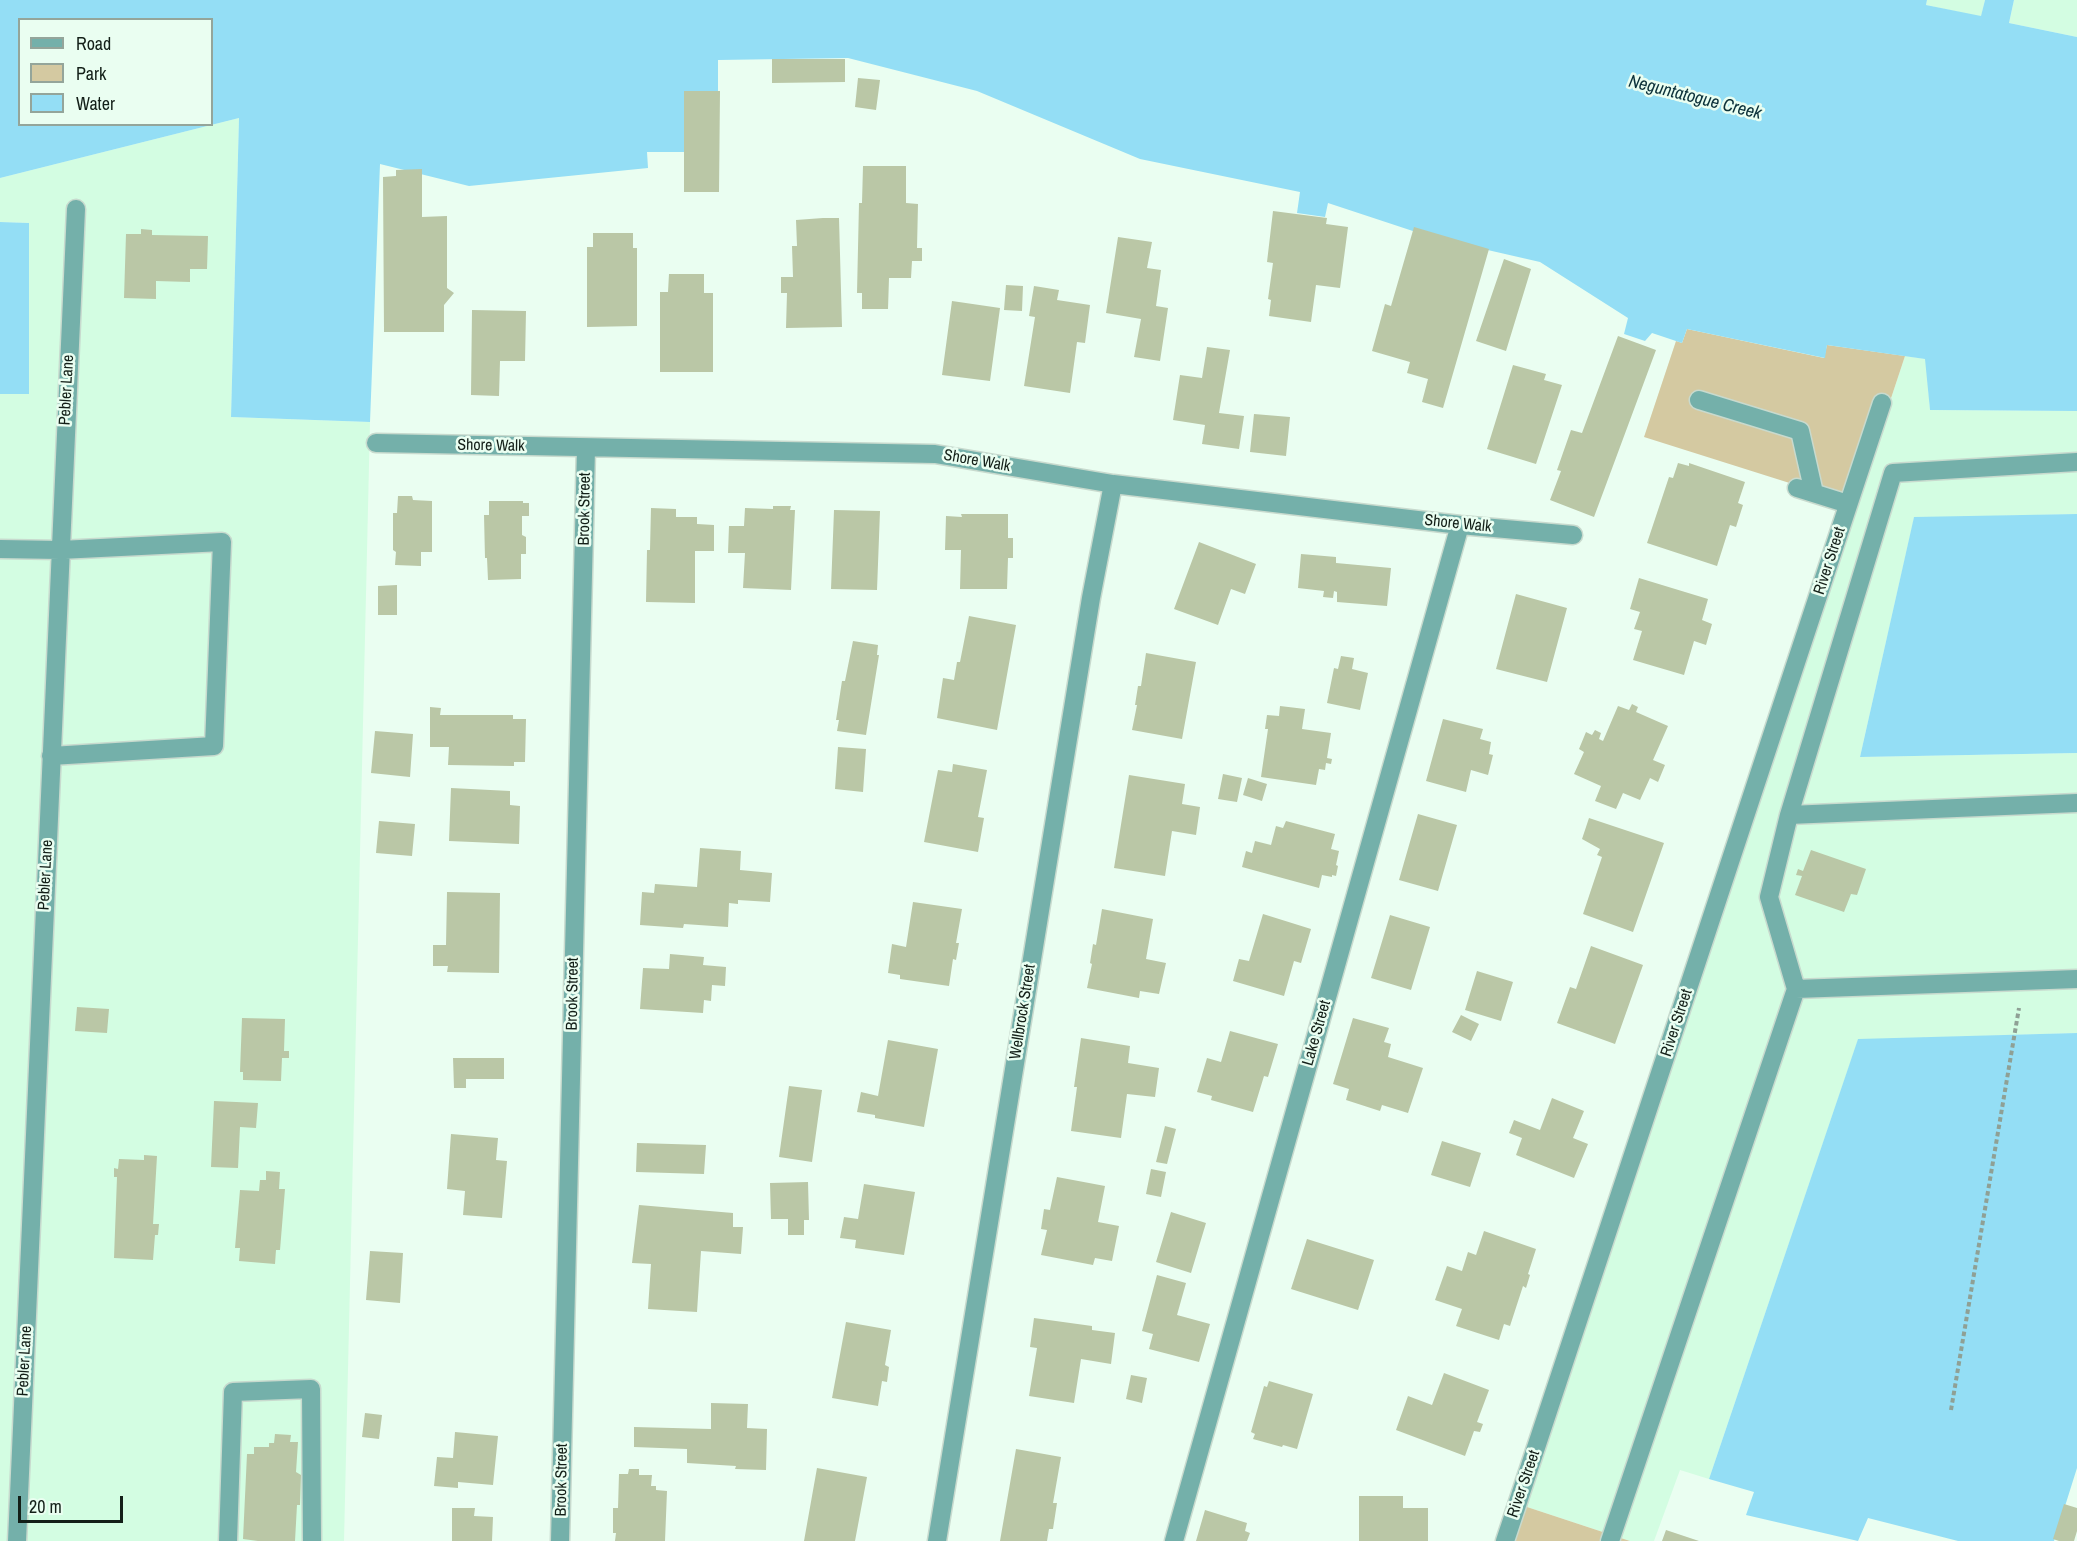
<!DOCTYPE html>
<html>
<head>
<meta charset="utf-8">
<style>
  body { margin:0 }
  #map { position:relative; width:2077px; height:1541px; overflow:hidden; background:#eafef1; font-family:"Archivo Narrow",sans-serif }
  canvas { display:block }
  .legend { position:absolute; left:18px; top:18px; width:195px; height:108px; box-sizing:border-box; background:#eafef1; border:2px solid #94a59a; margin:0; padding:8px 10px; list-style:none; font-size:18px; color:#131f18 }
  .legend li { display:flex; align-items:center; gap:12px; height:30px }
  .legend b { width:30px; border:2px solid #94a59a }
  .scale { position:absolute; left:18px; top:1496px; width:105px; height:27px; box-sizing:border-box; border:3px solid #131f18; border-top:0; padding-left:8px; font-size:18px; line-height:21px; white-space:nowrap; color:#131f18; -webkit-text-stroke:4px #eafef1; paint-order:stroke }
</style>
</head>
<body>
<div id="map">
<canvas width="2077" height="1541"></canvas>
<ul class="legend">
<li><b style="height:8px;background:#74b0aa"></b>Road</li>
<li><b style="height:16px;background:#d4c9a1"></b>Park</li>
<li><b style="height:16px;background:#94def5"></b>Water</li>
</ul>
<div class="scale">20 m</div>
</div>
<script>
const ctx = document.querySelector('canvas').getContext('2d');
ctx.lineJoin = 'round';
function paint(path, color) {
  ctx.fillStyle = color;
  ctx.fill(path, 'evenodd');
}
function shape(rows) {
  const path = new Path2D();
  for (const r of rows) {
    path.moveTo(r[0], r[1]);
    for (let i = 2; i < r.length; i += 2) path.lineTo(r[i], r[i + 1]);
  }
  return path;
}
function trace(path, color, width, dash) {
  ctx.strokeStyle = color;
  ctx.lineWidth = width;
  ctx.lineCap = dash ? 'butt' : 'round';
  ctx.setLineDash(dash || []);
  ctx.stroke(path);
}
function label(font, color, halo, rows, align = 'center') {
  ctx.font = font + ' "Archivo Narrow",sans-serif';
  ctx.lineWidth = 5;
  ctx.setLineDash([]);
  ctx.textBaseline = 'middle';
  ctx.strokeStyle = halo;
  ctx.fillStyle = color;
  for (const [text, x, y, turn = 0] of rows) {
    ctx.save();
    ctx.translate(x, y);
    ctx.rotate((+turn || 0) * Math.PI / 180);
    ctx.textAlign = isNaN(turn) ? turn : align;
    if (halo) ctx.strokeText(text, 0, 0);
    ctx.fillText(text, 0, 0);
    ctx.restore();
  }
}
paint(shape([
  [1927,0,1985,0,1981,17,1926,5],
  [2014,0,2077,0,2077,37,2009,23],
  [239,118,231,417,370,422,344,1541,0,1541,0,394,29,393,29,223,0,222,0,178],
  [1905,356,1926,359,1930,410,2077,411,2077,514,1914,518,1860,757,2077,753,2077,1033,1858,1040,1709,1479,1680,1470,1654,1541,1630,1541,1524,1506]
]), '#d3fde2');
paint(shape([
  [1687,329,1824,358,1827,345,1905,356,1856,504,1644,437,1676,341,1682,343],
  [1524,1506,1630,1541,1512,1541]
]), '#d4c9a1');
paint(shape([
  [0,0,1927,0,1926,5,1981,16,1985,0,2014,0,2009,23,2077,37,2077,411,1930,410,1925,359,1827,345,1825,358,1687,329,1682,343,1652,333,1645,341,1624,334,1628,318,1540,262,1431,237,1328,203,1325,217,1297,213,1300,192,1140,159,977,91,848,58,718,60,718,94,684,152,647,152,648,168,469,186,380,164,370,422,231,417,239,118,0,178],
  [20,20,212,20,212,124,20,124],
  [0,222,29,223,29,394,0,394],
  [2077,514,2077,753,1860,757,1914,517],
  [2077,1033,2077,1468,2054,1541,1958,1541,1868,1518,1858,1541,1746,1515,1754,1492,1709,1479,1858,1039]
]), '#94def5');
paint(shape([
  [772,59,845,59,845,82,772,83],
  [858,78,880,80,876,110,855,107],
  [684,91,720,91,719,192,684,192],
  [863,166,906,166,906,203,918,204,917,248,922,248,922,261,912,261,911,278,889,278,888,309,862,309,862,293,857,293,859,203,862,203],
  [422,169,422,217,447,216,447,288,454,293,444,305,444,332,384,332,383,177,396,176,396,170],
  [1273,211,1327,218,1326,224,1348,227,1340,288,1316,285,1311,322,1269,316,1271,300,1268,299,1273,263,1267,262],
  [823,218,839,218,842,327,786,328,787,293,781,293,781,277,793,277,792,246,797,246,796,220],
  [1414,227,1489,249,1443,408,1422,402,1428,379,1407,373,1410,362,1372,351,1385,304,1391,306],
  [141,229,152,230,152,235,208,236,207,269,190,269,190,282,156,281,156,299,124,298,126,234,141,234],
  [593,233,633,233,633,248,637,248,637,326,587,327,587,247,593,247],
  [1118,237,1152,242,1147,268,1161,270,1156,306,1168,308,1160,361,1134,357,1141,319,1106,313],
  [1504,259,1531,269,1506,351,1476,341],
  [669,274,704,274,704,293,713,293,713,372,660,372,660,292,668,292],
  [1006,285,1023,286,1022,311,1004,310],
  [1034,286,1059,290,1057,300,1090,305,1085,343,1077,342,1070,393,1024,386,1035,317,1029,316],
  [952,301,1000,308,990,381,942,375],
  [472,310,526,311,525,361,500,361,499,396,471,395],
  [1618,336,1656,350,1594,517,1550,500,1561,471,1557,470,1571,430,1582,433],
  [1207,347,1230,350,1219,413,1244,416,1239,449,1202,444,1205,425,1173,420,1180,375,1202,378],
  [1513,365,1546,374,1544,380,1562,385,1536,464,1487,449],
  [1254,414,1290,417,1286,456,1250,452],
  [1678,463,1689,466,1689,463,1745,482,1738,503,1743,505,1736,527,1730,525,1717,566,1647,543,1669,477,1673,478],
  [398,496,412,496,413,500,432,501,432,552,421,552,421,566,395,565,396,552,393,550,393,513,397,513],
  [489,501,523,501,523,503,529,503,529,516,522,516,522,535,526,537,526,554,521,554,521,579,488,580,487,558,485,558,484,515,489,515],
  [773,506,791,506,790,510,795,510,791,590,743,588,745,553,728,553,729,526,744,526,745,508,773,509],
  [651,508,676,509,676,517,697,517,697,524,714,525,714,551,695,551,695,603,646,602,647,550,650,550],
  [834,510,880,511,877,590,831,589],
  [961,514,1008,514,1008,538,1013,538,1013,558,1008,558,1007,589,960,589,961,550,945,550,946,516,962,517],
  [1199,542,1256,564,1245,594,1231,589,1218,625,1174,609],
  [1301,554,1336,557,1336,563,1391,568,1387,606,1337,602,1337,592,1334,591,1333,598,1323,597,1324,591,1298,588],
  [1639,578,1708,599,1702,620,1712,624,1706,645,1694,641,1684,675,1633,660,1642,631,1634,629,1640,612,1630,609],
  [397,585,397,615,378,615,378,586],
  [1516,594,1567,608,1547,682,1496,669],
  [969,616,1016,625,997,730,937,718,943,678,954,680,957,662,960,662],
  [853,641,878,645,877,655,879,655,866,735,837,731,839,720,836,720,842,681,845,681],
  [1146,653,1196,662,1182,739,1132,730,1137,705,1135,705,1138,686,1141,686],
  [1341,656,1354,658,1352,669,1368,673,1360,710,1327,703,1334,668,1338,669],
  [1632,704,1638,707,1636,712,1668,726,1653,760,1665,765,1658,782,1650,778,1640,800,1623,793,1616,809,1595,801,1601,786,1574,774,1584,752,1579,749,1586,732,1592,735,1595,730,1601,733,1599,739,1603,741,1618,706,1629,710],
  [1280,706,1305,709,1302,729,1331,733,1327,758,1332,759,1331,764,1326,763,1325,770,1319,769,1316,785,1261,777,1268,729,1265,729,1267,715,1279,716],
  [430,707,441,708,440,715,513,715,513,719,526,719,525,762,514,762,514,766,448,765,449,747,430,747],
  [1443,719,1483,729,1480,739,1491,742,1489,754,1493,755,1488,775,1471,770,1466,792,1426,781],
  [375,731,413,734,410,777,371,773],
  [838,747,866,749,863,792,835,789],
  [953,764,987,770,978,817,984,818,978,852,924,842,938,770,952,772],
  [1223,774,1242,778,1237,802,1218,799],
  [1129,775,1185,784,1182,804,1200,807,1196,835,1172,831,1165,876,1114,868],
  [1248,778,1267,784,1262,801,1243,795],
  [451,788,510,791,510,805,520,806,519,844,449,841],
  [1418,814,1457,825,1438,891,1399,880],
  [1589,818,1664,843,1633,932,1583,914,1602,857,1597,855,1600,849,1582,839],
  [379,821,415,824,412,856,376,853],
  [1286,821,1335,834,1331,849,1339,851,1336,865,1338,866,1336,876,1332,875,1332,877,1322,875,1319,888,1242,867,1246,851,1252,853,1255,841,1271,845,1276,826,1283,828],
  [700,848,741,851,740,870,772,873,770,902,738,900,738,904,729,903,728,927,684,924,683,928,640,925,642,892,654,893,655,884,697,887],
  [1811,850,1866,869,1857,895,1851,894,1844,912,1795,895,1802,876,1796,875,1798,869,1803,871],
  [447,892,500,893,499,973,447,972,448,966,433,966,433,945,446,945],
  [913,902,962,909,956,943,959,943,956,960,953,959,949,986,900,979,900,975,888,973,892,944,906,947],
  [1102,909,1153,919,1146,959,1166,963,1159,994,1140,991,1139,998,1087,988,1092,964,1090,963,1093,944,1096,945],
  [1263,914,1311,929,1301,963,1294,961,1284,996,1233,981,1239,959,1249,961],
  [1390,915,1430,927,1411,990,1371,978],
  [1591,946,1643,965,1615,1044,1557,1023,1570,987,1576,989],
  [670,954,704,957,703,965,726,967,725,986,712,985,711,1001,704,1000,703,1013,640,1009,643,968,669,969],
  [1477,971,1513,982,1501,1021,1465,1010],
  [77,1007,109,1009,107,1033,75,1031],
  [1461,1015,1479,1024,1471,1041,1452,1032],
  [242,1018,285,1019,284,1051,289,1051,289,1058,282,1058,281,1081,243,1080,243,1072,240,1072],
  [1353,1018,1389,1028,1384,1042,1391,1044,1388,1057,1423,1068,1408,1113,1382,1105,1380,1111,1346,1100,1349,1089,1333,1084],
  [1230,1031,1278,1044,1268,1077,1264,1076,1253,1112,1211,1100,1212,1096,1197,1092,1207,1058,1221,1062],
  [1081,1038,1130,1046,1128,1063,1159,1068,1155,1097,1127,1094,1121,1138,1071,1131,1077,1087,1074,1087],
  [888,1040,938,1049,924,1127,875,1118,875,1115,857,1112,861,1092,878,1096],
  [453,1058,504,1058,504,1079,466,1079,466,1088,454,1088],
  [789,1086,822,1090,812,1162,779,1157],
  [1552,1098,1584,1111,1573,1138,1588,1144,1574,1178,1516,1155,1522,1138,1509,1133,1514,1120,1540,1130],
  [214,1101,258,1103,256,1128,240,1127,238,1168,211,1167],
  [1165,1126,1176,1129,1167,1164,1156,1162],
  [451,1134,498,1138,496,1160,507,1161,502,1218,463,1215,465,1191,447,1189],
  [1442,1141,1481,1153,1470,1187,1431,1175],
  [637,1143,706,1145,704,1174,636,1172],
  [144,1155,157,1156,153,1224,159,1224,158,1235,155,1235,153,1260,114,1258,117,1177,114,1177,114,1168,118,1169,119,1159,144,1160],
  [1151,1169,1166,1172,1161,1197,1146,1194],
  [266,1171,280,1172,279,1189,285,1189,280,1250,276,1250,275,1264,239,1261,240,1248,235,1248,240,1190,259,1191,260,1180,266,1180],
  [1057,1177,1105,1186,1098,1222,1119,1226,1112,1261,1095,1258,1093,1265,1041,1255,1047,1230,1041,1229,1044,1209,1050,1210],
  [808,1182,809,1220,804,1220,804,1235,788,1235,788,1219,771,1219,770,1183],
  [864,1184,915,1192,904,1255,855,1248,856,1240,840,1238,844,1217,858,1219],
  [639,1205,733,1213,733,1227,743,1227,741,1254,701,1251,697,1312,648,1309,651,1264,632,1263],
  [1171,1212,1206,1223,1191,1273,1156,1262],
  [1484,1231,1536,1249,1528,1274,1530,1275,1526,1288,1523,1286,1510,1326,1504,1324,1499,1340,1456,1326,1462,1309,1435,1300,1447,1266,1462,1271,1468,1252,1476,1255],
  [1307,1239,1374,1260,1358,1310,1291,1289],
  [370,1251,403,1253,400,1303,366,1300],
  [1157,1275,1186,1283,1177,1315,1210,1324,1199,1362,1149,1349,1153,1334,1142,1331],
  [1034,1318,1092,1326,1092,1330,1115,1333,1111,1364,1081,1359,1074,1403,1029,1396,1037,1348,1030,1347],
  [846,1322,891,1330,885,1365,889,1367,887,1382,882,1381,878,1406,832,1398],
  [1444,1373,1489,1390,1477,1422,1483,1424,1480,1432,1474,1431,1465,1456,1396,1430,1408,1396,1432,1405],
  [1131,1375,1147,1378,1142,1403,1126,1399],
  [1269,1381,1313,1394,1297,1449,1283,1445,1282,1447,1253,1439,1255,1434,1251,1432,1264,1386,1267,1387],
  [711,1403,748,1404,747,1428,767,1429,766,1470,735,1469,736,1466,687,1463,687,1449,634,1447,634,1427,711,1429],
  [365,1413,382,1415,379,1439,362,1437],
  [455,1432,498,1436,493,1485,458,1482,458,1488,434,1486,437,1457,453,1458],
  [275,1434,291,1435,290,1442,298,1442,296,1472,301,1475,300,1505,297,1505,295,1541,258,1541,243,1539,247,1454,254,1454,254,1447,269,1447,269,1443,274,1443],
  [1016,1449,1061,1457,1053,1503,1057,1503,1053,1529,1049,1529,1047,1541,1000,1541],
  [817,1468,867,1477,855,1541,804,1541],
  [629,1469,639,1469,639,1475,652,1475,651,1486,656,1486,656,1490,667,1491,665,1541,615,1541,616,1533,613,1533,613,1508,618,1508,619,1474,628,1474],
  [1359,1496,1403,1496,1403,1508,1428,1508,1428,1541,1359,1541],
  [2064,1504,2077,1508,2077,1531,2074,1541,2059,1541,2053,1539],
  [452,1508,475,1508,474,1516,493,1517,492,1541,452,1541],
  [1205,1510,1247,1523,1245,1531,1250,1533,1247,1541,1196,1541],
  [1666,1530,1699,1541,1662,1541]
]), '#bac7a6');
const minor = shape([
  [1699,400,1800,431,1814,493],
  [376,443,935,454,1113,484,1460,525,1573,535],
  [1797,488,1848,504],
  [0,549,60,550,222,542,214,746,51,756],
  [1789,815,1893,473,2077,462],
  [1796,989,2077,979],
  [17,1541,76,209],
  [228,1541,233,1392,311,1389,312,1541],
  [560,1541,586,448],
  [937,1541,1091,598,1113,484],
  [1174,1541,1460,525],
  [1505,1541,1882,403],
  [1610,1541,1796,989,1769,897,1789,815,2077,803]
]);
trace(minor, '#c8dace', 21);
trace(shape([
  [1951,1410,2019,1008]
]), '#8fa095', 4, [4.5, 3]);
trace(minor, '#74b0aa', 18);
label('16px', '#131f18', '#eafef1', [
  ["Pebler Lane",67,390,-87],
  ["Shore Walk",491,446,1],
  ["Shore Walk",977,461,10],
  ["Brook Street",585,509,-89],
  ["Shore Walk",1458,524,6],
  ["River Street",1830,561,-72],
  ["Pebler Lane",46,875,-87],
  ["Brook Street",573,994,-89],
  ["Wellbrock Street",1023,1012,-81],
  ["River Street",1677,1023,-72],
  ["Lake Street",1317,1033,-74],
  ["Pebler Lane",25,1361,-87],
  ["Brook Street",562,1480,-89],
  ["River Street",1524,1484,-71]
]);
label('italic 18px', '#0b3039', '#eafef1', [
  ["Neguntatogue Creek",1695,98,14]
]);
</script>
</body>
</html>
